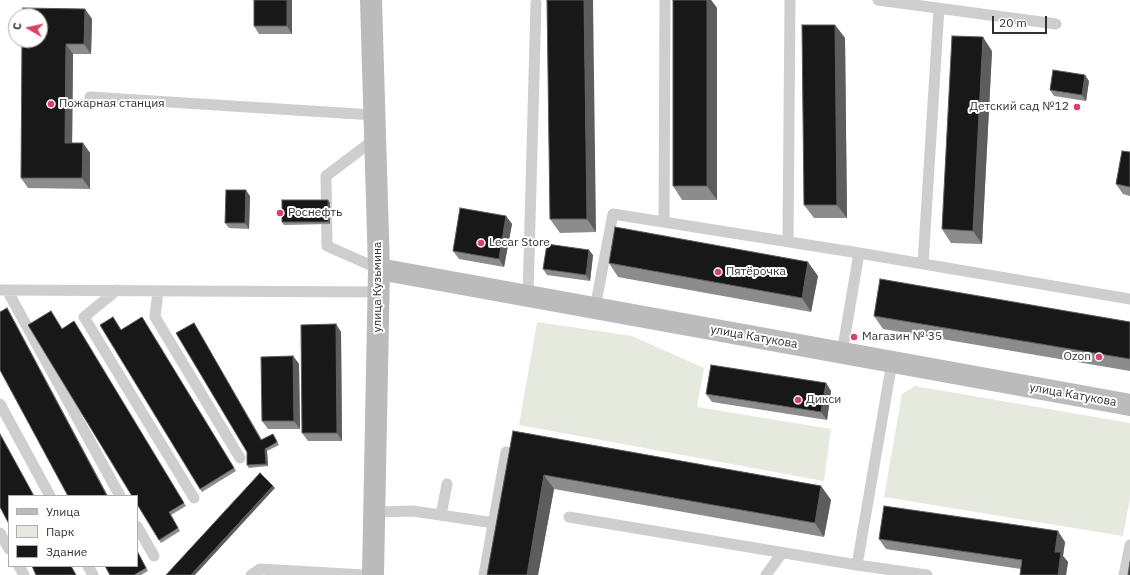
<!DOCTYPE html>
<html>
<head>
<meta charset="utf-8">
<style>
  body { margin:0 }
  #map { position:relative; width:1130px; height:575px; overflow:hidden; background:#fff; font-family:"IBM Plex Sans",sans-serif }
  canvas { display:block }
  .legend { position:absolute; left:8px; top:495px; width:130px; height:72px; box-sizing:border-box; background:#fff; border:1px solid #adadad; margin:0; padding:5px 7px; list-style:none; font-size:12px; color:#313131 }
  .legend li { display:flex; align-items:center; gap:8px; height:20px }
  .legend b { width:20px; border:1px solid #adadad }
  .north { position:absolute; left:8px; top:8px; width:40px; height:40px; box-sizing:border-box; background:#fff; border:1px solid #adadad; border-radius:50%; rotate:279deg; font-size:11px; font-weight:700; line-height:16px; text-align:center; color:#313131 }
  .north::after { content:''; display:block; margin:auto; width:14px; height:18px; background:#da4066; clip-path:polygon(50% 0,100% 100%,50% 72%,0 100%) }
  .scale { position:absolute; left:992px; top:16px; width:55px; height:18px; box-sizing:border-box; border:2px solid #313131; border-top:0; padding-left:5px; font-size:12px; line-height:14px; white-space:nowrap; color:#313131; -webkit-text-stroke:3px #fff; paint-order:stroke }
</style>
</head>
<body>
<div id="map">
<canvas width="1130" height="575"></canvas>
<ul class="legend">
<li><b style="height:5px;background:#bbb"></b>Улица</li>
<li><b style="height:11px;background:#e6e9dd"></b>Парк</li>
<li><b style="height:11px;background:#181818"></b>Здание</li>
</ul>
<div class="north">С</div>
<div class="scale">20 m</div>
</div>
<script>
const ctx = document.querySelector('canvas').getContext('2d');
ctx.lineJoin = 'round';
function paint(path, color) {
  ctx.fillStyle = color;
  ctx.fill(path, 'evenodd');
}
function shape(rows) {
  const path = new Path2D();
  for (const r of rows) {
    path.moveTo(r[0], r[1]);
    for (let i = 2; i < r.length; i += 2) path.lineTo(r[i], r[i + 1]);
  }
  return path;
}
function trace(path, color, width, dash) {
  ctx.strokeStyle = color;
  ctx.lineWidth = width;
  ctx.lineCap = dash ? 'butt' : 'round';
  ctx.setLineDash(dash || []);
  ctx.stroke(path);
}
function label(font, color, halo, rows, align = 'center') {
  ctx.font = font + ' "IBM Plex Sans",sans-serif';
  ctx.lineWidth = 4;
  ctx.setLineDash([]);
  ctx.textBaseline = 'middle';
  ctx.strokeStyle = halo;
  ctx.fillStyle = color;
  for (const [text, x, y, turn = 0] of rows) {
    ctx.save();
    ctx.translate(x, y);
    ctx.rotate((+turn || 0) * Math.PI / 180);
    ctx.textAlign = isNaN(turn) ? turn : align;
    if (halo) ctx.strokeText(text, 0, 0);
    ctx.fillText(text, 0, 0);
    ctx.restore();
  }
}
paint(shape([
  [537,322,632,336,704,368,697,407,831,429,824,481,519,425],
  [915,386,1130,423,1130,498,1123,536,884,497,902,394]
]), '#e6e9dd');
trace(shape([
  [878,0,1056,24],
  [90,97,374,115],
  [375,139,326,176,327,246,379,269],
  [664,222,665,0],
  [788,242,790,0],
  [923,264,939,8],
  [0,290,378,292],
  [7,290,120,496],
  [117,290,84,317,194,498],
  [158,291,155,317,240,458],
  [528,296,536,3],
  [595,308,613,214,859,253],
  [842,353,859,253,1130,299],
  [0,404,50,496],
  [374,512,413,511,494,523],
  [441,515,447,484],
  [569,517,857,565,892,362],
  [137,526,154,556],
  [0,533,9,549],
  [857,565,927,575],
  [19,566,24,575],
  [88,566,93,575],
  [251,575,260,569,364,575],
  [484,575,506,452],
  [766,575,782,553],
  [1124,575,1130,545]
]), '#cecece', 11);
trace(shape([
  [371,0,379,269,373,575],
  [379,269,1130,405]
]), '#bbb', 22);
paint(shape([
  [292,0,292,34,259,34,254,26],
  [547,0,596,232,560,233,550,219],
  [673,0,711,0,717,8,717,200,682,200,673,186],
  [85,9,92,19,91,54,73,54,72,143,83,143,90,153,90,189,28,188,21,178,22,40],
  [835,25,845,38,847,218,814,218,804,205],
  [992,51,982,244,951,243,942,229],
  [1089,81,1086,101,1054,96,1050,90],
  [1130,152,1130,196,1123,194,1116,184],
  [250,196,249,229,229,228,225,223],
  [328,200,330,203,330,224,284,225,282,222],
  [506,216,512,224,504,267,459,259,453,251],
  [593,255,590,281,547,275,543,269],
  [609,263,818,276,811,312,618,277],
  [874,316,1130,322,1130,371,883,329],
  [142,317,236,471,202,492,200,489,121,330],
  [194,323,262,440,275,437,279,445,267,451,268,466,249,468,247,465,247,452],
  [336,324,341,332,342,441,308,441,302,433],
  [63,329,186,506,171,515,180,531,161,543,159,540],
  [293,356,299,364,300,429,268,429,262,421],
  [826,383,831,391,827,420,712,402,706,394],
  [513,431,821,486,831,500,824,537,554,489,538,575,487,575],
  [879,539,1065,542,1063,556,1068,562,1066,575,1020,575,1021,569,886,549],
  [137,550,148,571,141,575,110,575]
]), '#8c8c8c');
paint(shape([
  [287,0,292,0,292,34,287,26],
  [584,0,593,0,596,232,587,219],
  [707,0,711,0,717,8,717,200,707,186],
  [85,9,92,19,91,54,84,44],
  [835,25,845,38,847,218,837,205],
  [983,37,992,51,982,244,973,231],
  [66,44,73,54,72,153,65,143],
  [1085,75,1089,81,1086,101,1082,95],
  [83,143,90,153,90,189,82,178],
  [246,190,250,196,249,229,245,223],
  [328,200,330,203,330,224,328,222],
  [506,216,512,224,504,267,499,259],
  [589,250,593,255,590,281,586,275],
  [808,262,818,276,811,312,802,298],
  [7,308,9,311,108,496,107,496],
  [336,324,341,332,342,441,337,433],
  [293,356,299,364,300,429,294,421],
  [826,383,831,391,827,420,821,412],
  [265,449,267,451,268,466,266,464],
  [544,475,554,489,538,575,527,575],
  [273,486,275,488,195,575,191,575],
  [821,486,831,500,824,537,815,523],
  [1058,531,1065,542,1063,556,1068,562,1066,575,1058,575,1055,552]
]), '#5d5d5d');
const building = shape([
  [254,0,287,0,287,26,254,26,254,0],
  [547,0,584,0,587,219,550,219,547,0],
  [673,0,707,0,707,186,673,186,673,0],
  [23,8,85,9,84,44,66,44,65,143,83,143,82,178,21,178,22,40,40,40,40,16,23,16,23,8],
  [802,25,835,25,837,205,804,205,802,25],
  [952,36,983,37,973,231,942,229,952,36],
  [1053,70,1085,75,1082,95,1050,90,1053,70],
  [1122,151,1130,152,1130,187,1116,184,1122,151],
  [226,190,246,190,245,223,225,223,226,190],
  [282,200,328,200,328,222,282,222,282,200],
  [460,208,506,216,499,259,453,251,460,208],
  [615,227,808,262,802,298,609,263,615,227],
  [547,244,589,250,586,275,543,269,547,244],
  [880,279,1130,322,1130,359,874,316,880,279],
  [7,308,107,496,68,496,0,370,0,312,7,308],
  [51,311,62,329,74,321,184,503,169,512,178,528,159,540,137,504,137,496,132,496,28,325,51,311],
  [113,317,121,330,142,317,234,468,200,489,100,325,113,317],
  [194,323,261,440,273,434,277,442,265,449,266,464,247,465,247,452,176,333,194,323],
  [336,324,337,433,302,433,301,325,336,324],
  [293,356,294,421,262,421,261,357,293,356],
  [711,365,826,383,821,412,706,394,711,365],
  [513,431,821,486,815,523,544,475,527,575,487,575,513,431],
  [0,434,34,496,9,496,9,524,0,507,0,434],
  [260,473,273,486,191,575,166,575,260,473],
  [884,506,1058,531,1055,552,1061,552,1058,575,1020,575,1022,560,879,539,884,506],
  [137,551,146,568,134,575,110,575,105,566,137,566,137,551],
  [1130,562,1130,575,1128,575,1130,562],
  [32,566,71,566,76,575,36,575,32,566]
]);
paint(building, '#181818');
trace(building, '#5d5d5d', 1);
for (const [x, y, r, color] of [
  [51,104,4,"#da4066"],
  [1077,107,4,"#da4066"],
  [280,213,4,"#da4066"],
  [481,243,4,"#da4066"],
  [718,272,4,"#da4066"],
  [854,337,4,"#da4066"],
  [1099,357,4,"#da4066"],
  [798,400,4,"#da4066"]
]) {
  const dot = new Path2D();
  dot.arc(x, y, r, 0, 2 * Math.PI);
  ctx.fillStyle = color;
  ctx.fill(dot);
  trace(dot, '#fff', 1.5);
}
label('12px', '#313131', '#fff', [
  ["Пожарная станция",59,104],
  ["Детский сад №12",1069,107,"right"],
  ["Роснефть",288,213],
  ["Lecar Store",489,243],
  ["Пятёрочка",726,272],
  ["Магазин № 35",862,337],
  ["Ozon",1091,357,"right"],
  ["Дикси",806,400]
], 'left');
label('12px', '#313131', '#fff', [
  ["улица Кузьмина",378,287,-90],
  ["улица Катукова",754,337,10],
  ["улица Катукова",1073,395,10]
]);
</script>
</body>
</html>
